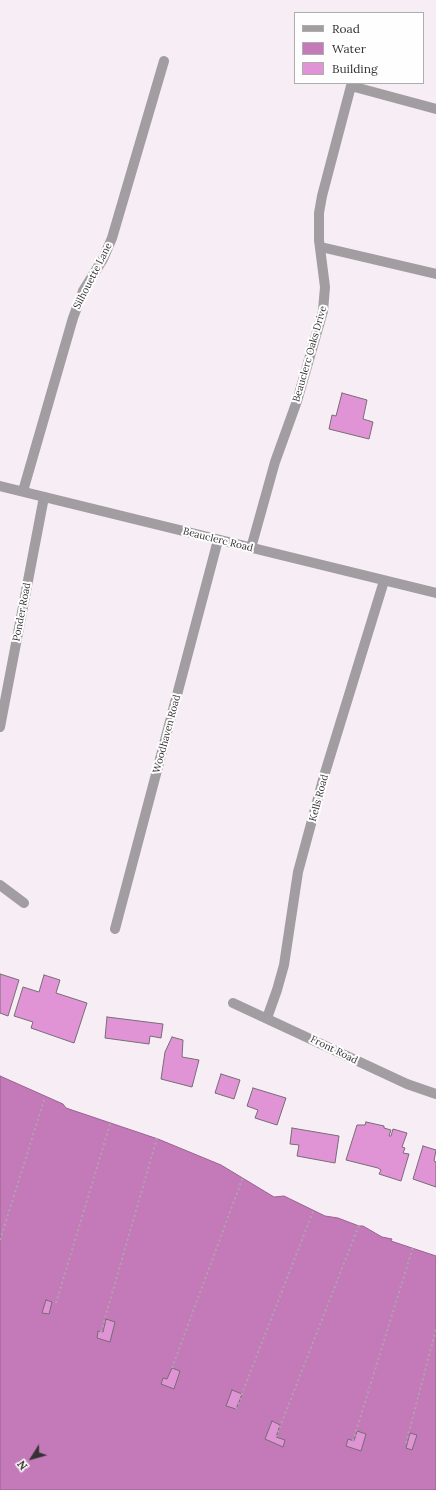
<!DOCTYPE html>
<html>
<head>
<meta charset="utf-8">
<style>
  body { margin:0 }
  #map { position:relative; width:436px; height:1490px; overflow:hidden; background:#f7edf5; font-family:Lora,serif }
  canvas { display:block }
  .legend { position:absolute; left:294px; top:12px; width:130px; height:72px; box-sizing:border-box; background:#fefefe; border:1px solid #aeacad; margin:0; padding:5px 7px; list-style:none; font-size:12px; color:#353134 }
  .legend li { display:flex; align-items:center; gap:8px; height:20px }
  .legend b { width:20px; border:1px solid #aeacad }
  .north { position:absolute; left:12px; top:1438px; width:40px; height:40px; -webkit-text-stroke:3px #fefefe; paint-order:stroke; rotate:233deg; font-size:11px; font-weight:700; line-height:16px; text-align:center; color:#353134 }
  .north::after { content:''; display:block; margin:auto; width:14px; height:18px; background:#353134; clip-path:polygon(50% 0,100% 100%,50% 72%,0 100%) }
</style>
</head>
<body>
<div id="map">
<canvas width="436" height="1490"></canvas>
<ul class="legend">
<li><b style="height:5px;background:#a19da1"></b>Road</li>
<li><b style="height:11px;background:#c479b8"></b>Water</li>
<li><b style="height:11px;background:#e194d5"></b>Building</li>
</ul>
<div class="north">N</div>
</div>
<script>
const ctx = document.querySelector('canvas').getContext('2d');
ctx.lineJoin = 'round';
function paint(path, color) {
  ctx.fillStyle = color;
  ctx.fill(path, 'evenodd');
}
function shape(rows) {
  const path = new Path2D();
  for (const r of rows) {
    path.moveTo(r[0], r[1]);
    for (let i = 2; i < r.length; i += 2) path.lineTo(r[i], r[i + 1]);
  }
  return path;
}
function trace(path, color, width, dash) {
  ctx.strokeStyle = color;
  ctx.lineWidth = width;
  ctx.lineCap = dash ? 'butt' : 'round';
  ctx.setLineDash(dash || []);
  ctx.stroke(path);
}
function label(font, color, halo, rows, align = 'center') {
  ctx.font = font + ' Lora,serif';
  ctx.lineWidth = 4;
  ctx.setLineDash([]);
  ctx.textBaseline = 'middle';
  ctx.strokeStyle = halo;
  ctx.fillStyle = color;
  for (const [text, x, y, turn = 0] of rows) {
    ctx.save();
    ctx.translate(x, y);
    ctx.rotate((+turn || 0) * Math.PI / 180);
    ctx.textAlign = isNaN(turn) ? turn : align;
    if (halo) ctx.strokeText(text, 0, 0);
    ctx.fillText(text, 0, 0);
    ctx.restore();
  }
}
const water = shape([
  [0,1076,63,1104,66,1108,158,1139,221,1165,274,1197,284,1196,325,1216,338,1218,359,1226,363,1226,382,1237,392,1239,391,1241,436,1256,436,1490,0,1490,0,1076]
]);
paint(water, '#c479b8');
trace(water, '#996390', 1);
const building = shape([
  [342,393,367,400,363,419,373,422,369,439,329,429,332,415,336,416,342,393],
  [0,974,19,980,8,1016,0,1013,0,974],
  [44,975,60,980,56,993,87,1003,74,1043,31,1028,33,1022,14,1016,23,987,39,992,44,975],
  [107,1017,163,1024,161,1038,150,1036,149,1044,105,1038,107,1017],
  [172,1037,183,1040,182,1057,199,1060,192,1087,161,1079,165,1052,172,1037],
  [221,1074,240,1080,234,1099,215,1093,221,1074],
  [253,1088,286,1098,277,1125,255,1118,258,1110,247,1106,253,1088],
  [366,1122,384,1126,384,1128,391,1130,389,1136,391,1136,393,1129,407,1133,402,1147,405,1148,403,1153,409,1154,401,1181,379,1174,381,1170,378,1168,346,1160,357,1125,365,1125,366,1122],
  [292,1128,339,1136,335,1163,297,1156,299,1145,290,1144,292,1128],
  [423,1146,436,1150,434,1161,436,1162,436,1187,413,1179,423,1146],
  [46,1300,52,1302,49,1314,42,1313,46,1300],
  [106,1319,115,1322,110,1342,97,1338,98,1331,103,1332,106,1319],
  [172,1368,180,1371,174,1389,161,1384,163,1378,167,1379,172,1368],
  [232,1390,242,1394,236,1409,226,1406,232,1390],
  [272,1421,280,1425,276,1437,285,1440,283,1447,265,1439,272,1421],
  [357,1431,366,1434,361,1451,346,1446,348,1439,354,1441,357,1431],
  [410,1433,417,1435,412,1450,406,1448,410,1433]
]);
paint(building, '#e194d5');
trace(building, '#756d74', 1);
trace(shape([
  [0,1240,45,1097],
  [56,1303,111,1121],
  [101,1332,157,1138],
  [172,1368,243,1177],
  [236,1409,314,1209],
  [276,1437,359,1225],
  [353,1441,413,1247],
  [406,1443,436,1329]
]), '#ada5ab', 2, [2, 3]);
trace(shape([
  [321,247,436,274],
  [23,491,73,318,83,291,103,259,112,238,164,61],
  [251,548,275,462,297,401,323,311,325,287,319,240,319,213,322,196,351,86,436,109],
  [0,727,44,497],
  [0,885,24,903],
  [115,929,218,540],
  [233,1003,407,1084,436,1094],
  [267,1018,277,990,284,965,298,872,324,776,384,581]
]), '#a19da1', 10);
trace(shape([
  [0,486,436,593]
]), '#a19da1', 10);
label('10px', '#353134', '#fefefe', [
  ["Silhouette Lane",93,276,-63],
  ["Beauclerc Oaks Drive",310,354,-74],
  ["Beauclerc Road",218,540,14],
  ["Ponder Road",22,612,-79],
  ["Woodhaven Road",167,734,-75],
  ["Kells Road",319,798,-75],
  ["Front Road",334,1050,26]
]);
</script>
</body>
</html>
